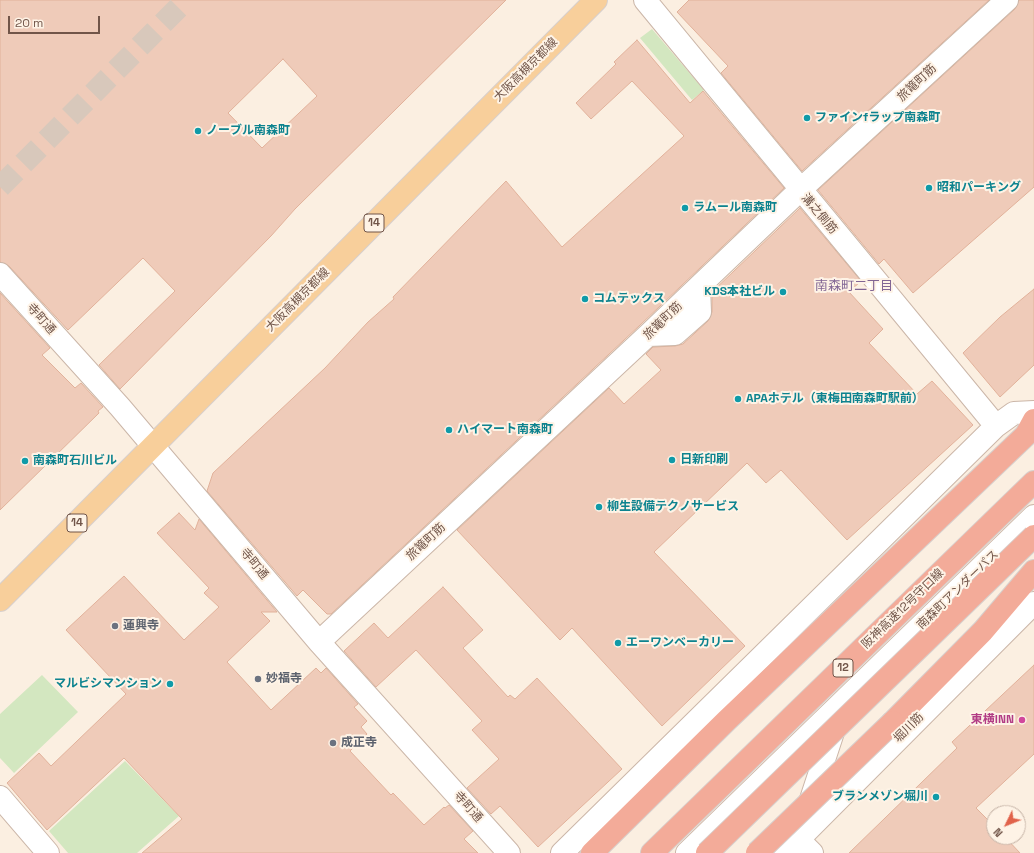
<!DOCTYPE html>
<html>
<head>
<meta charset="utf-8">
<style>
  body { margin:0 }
  #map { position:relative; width:1034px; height:853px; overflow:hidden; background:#fbefe1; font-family:"Space Grotesk",sans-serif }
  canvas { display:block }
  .north { position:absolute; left:986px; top:805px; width:40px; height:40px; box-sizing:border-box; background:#fef3e6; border:1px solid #c6b4a7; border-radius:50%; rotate:227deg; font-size:11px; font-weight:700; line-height:16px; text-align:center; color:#715549 }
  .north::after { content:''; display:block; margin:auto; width:14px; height:18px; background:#e1624a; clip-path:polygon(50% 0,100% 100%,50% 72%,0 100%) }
  .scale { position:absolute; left:8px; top:16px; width:92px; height:18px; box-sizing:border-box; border:2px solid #715549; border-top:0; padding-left:5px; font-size:12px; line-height:14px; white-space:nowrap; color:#715549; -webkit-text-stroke:3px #fef3e6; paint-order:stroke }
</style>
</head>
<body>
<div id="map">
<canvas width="1034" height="853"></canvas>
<div class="north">N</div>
<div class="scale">20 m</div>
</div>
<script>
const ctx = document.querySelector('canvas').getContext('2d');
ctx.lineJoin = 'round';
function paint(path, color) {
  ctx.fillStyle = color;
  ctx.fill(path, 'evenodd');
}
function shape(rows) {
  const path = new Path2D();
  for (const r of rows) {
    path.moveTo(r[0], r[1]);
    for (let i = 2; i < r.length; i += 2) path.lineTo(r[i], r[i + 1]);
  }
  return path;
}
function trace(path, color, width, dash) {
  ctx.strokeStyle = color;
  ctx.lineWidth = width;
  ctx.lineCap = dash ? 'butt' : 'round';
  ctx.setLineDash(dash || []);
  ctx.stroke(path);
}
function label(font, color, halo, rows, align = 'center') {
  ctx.font = font + ' "Space Grotesk","Noto Sans JP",sans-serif';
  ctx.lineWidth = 4;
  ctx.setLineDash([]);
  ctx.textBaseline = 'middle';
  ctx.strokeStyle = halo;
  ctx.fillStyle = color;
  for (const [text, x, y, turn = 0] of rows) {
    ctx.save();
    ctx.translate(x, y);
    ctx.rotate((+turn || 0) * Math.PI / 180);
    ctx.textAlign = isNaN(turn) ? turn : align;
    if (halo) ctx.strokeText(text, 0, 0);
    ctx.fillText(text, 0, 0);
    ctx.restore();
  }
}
paint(shape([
  [652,29,704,90,692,100,640,38],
  [42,675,78,712,14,773,0,758,0,714],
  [125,761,179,816,137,853,68,853,49,831]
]), '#d3e7c0');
const building = shape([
  [0,0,506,0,295,209,271,236,120,389,99,365,175,291,143,258,68,330,9,266,0,262,0,0],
  [283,59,317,96,262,148,228,113,283,59],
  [689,0,989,0,802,171,721,73,728,66,677,12,689,0],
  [1019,0,1034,0,1034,187,913,293,884,259,879,264,818,190,1015,9,1019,0],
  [637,40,690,103,703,91,784,188,639,326,331,614,327,614,303,590,297,596,207,491,213,473,325,368,368,322,394,299,393,297,506,181,562,247,684,136,632,81,591,119,576,103,616,64,614,62,637,40],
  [800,208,861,281,849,292,883,329,869,343,917,394,932,381,973,425,847,540,781,470,766,483,747,463,654,552,745,646,662,726,572,628,560,640,457,530,609,388,624,404,661,370,646,354,653,347,675,346,683,344,708,321,712,312,712,292,800,208],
  [1034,289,1034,365,1000,397,963,353,1000,317,1034,289],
  [0,293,50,348,42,355,75,388,81,383,103,407,98,411,99,413,0,510,0,293],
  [179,513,195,530,199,519,277,612,261,612,270,621,227,662,271,710,316,668,321,673,326,668,358,704,354,707,367,721,361,727,367,734,350,751,391,795,393,793,424,825,444,807,445,808,449,805,473,831,464,839,478,853,142,853,182,819,124,758,47,830,7,783,39,753,51,766,126,694,66,630,124,576,184,640,219,607,204,593,209,588,157,533,179,513],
  [443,587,483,630,463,648,508,697,510,695,515,699,537,678,622,769,538,847,500,806,491,814,467,788,499,759,472,730,482,721,416,650,376,687,344,651,374,623,388,638,443,587],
  [1034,665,1034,754,976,808,994,826,994,837,1005,837,1020,853,849,853,957,748,952,742,1034,665]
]);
paint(building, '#efcbb9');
trace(building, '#e1b19a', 1);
trace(shape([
  [0,187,186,0]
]), '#d8c8bb', 22, [22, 11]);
const minor = shape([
  [645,0,996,426],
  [0,274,120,407,319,642,509,853],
  [648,335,675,334,700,312,699,287],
  [319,642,648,335,800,190,1007,0],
  [0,797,48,853],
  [562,853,996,426,1014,413,1034,412],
  [687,853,1034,516],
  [785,853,1034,603],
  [812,853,798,839,836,723]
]);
const major = shape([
  [0,600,596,0]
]);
const highway = shape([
  [893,722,983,631,1034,571],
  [592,853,726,721,1026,435,1034,420],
  [652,853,1034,482]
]);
trace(minor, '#cbb6a8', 24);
trace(major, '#d7cfcc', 24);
trace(highway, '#d7cfcc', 24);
trace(minor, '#fff', 22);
trace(major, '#f8cf9b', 22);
trace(highway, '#f3ab99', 22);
const highwayBridge = shape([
  [707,853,1034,536],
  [757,853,893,722]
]);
trace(highwayBridge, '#d7cfcc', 24, []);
trace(highwayBridge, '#f3ab99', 22);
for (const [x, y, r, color] of [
  [807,118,4,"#0f9aa8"],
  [198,131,4,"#0f9aa8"],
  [929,188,4,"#0f9aa8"],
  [685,208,4,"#0f9aa8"],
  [783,292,4,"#0f9aa8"],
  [585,299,4,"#0f9aa8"],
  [738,399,4,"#0f9aa8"],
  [449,430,4,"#0f9aa8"],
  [672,460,4,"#0f9aa8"],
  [25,461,4,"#0f9aa8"],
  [599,507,4,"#0f9aa8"],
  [115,626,4,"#6b7280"],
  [618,643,4,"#0f9aa8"],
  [258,679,4,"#6b7280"],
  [170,684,4,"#0f9aa8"],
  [1022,720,4,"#d1479c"],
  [333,743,4,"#6b7280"],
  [936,797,4,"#0f9aa8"]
]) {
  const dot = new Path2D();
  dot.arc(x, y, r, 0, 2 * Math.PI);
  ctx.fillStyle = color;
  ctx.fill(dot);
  trace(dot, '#fef3e6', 1.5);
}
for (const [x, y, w] of [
  [374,223,20],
  [77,523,20],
  [843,668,20]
]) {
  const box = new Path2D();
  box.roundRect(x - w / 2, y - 9, w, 18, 3);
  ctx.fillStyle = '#fef3e6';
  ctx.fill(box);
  trace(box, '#715549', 1);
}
label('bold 11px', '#715549', null, [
  ["14",374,223],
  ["14",77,523],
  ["12",843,668]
]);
label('12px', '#715549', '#fef3e6', [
  ["大阪高槻京都線",526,70,-45],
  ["旅篭町筋",917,83,-43],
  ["溝之側筋",819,214,50],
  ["大阪高槻京都線",298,300,-45],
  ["寺町通",41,319,48],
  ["旅篭町筋",663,321,-44],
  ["旅篭町筋",426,542,-43],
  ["寺町通",254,564,50],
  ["南森町アンダーパス",958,590,-44],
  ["阪神高速12号守口線",903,609,-44],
  ["堀川筋",909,728,-45],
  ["寺町通",468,807,48]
]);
label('bold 12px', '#0d838f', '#fef3e6', [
  ["ファインfラップ南森町",815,118],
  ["ノーブル南森町",206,131],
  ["昭和パーキング",937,188],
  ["ラムール南森町",693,208],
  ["KDS本社ビル",775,292,"right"],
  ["コムテックス",593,299],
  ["APAホテル（東梅田南森町駅前）",746,399],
  ["ハイマート南森町",457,430],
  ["日新印刷",680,460],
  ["南森町石川ビル",33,461],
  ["柳生設備テクノサービス",607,507],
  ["エーワンベーカリー",626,643],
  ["マルビシマンション",162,684,"right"],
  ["ブランメゾン堀川",928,797,"right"]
], 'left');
label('bold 12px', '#5b616d', '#fef3e6', [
  ["蓮興寺",123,626],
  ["妙福寺",266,679],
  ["成正寺",341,743]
], 'left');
label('bold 12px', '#b23c85', '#fef3e6', [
  ["東横INN",1014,720]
], 'right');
label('13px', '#816594', '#fef3e6', [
  ["南森町二丁目",854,286]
]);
</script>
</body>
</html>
